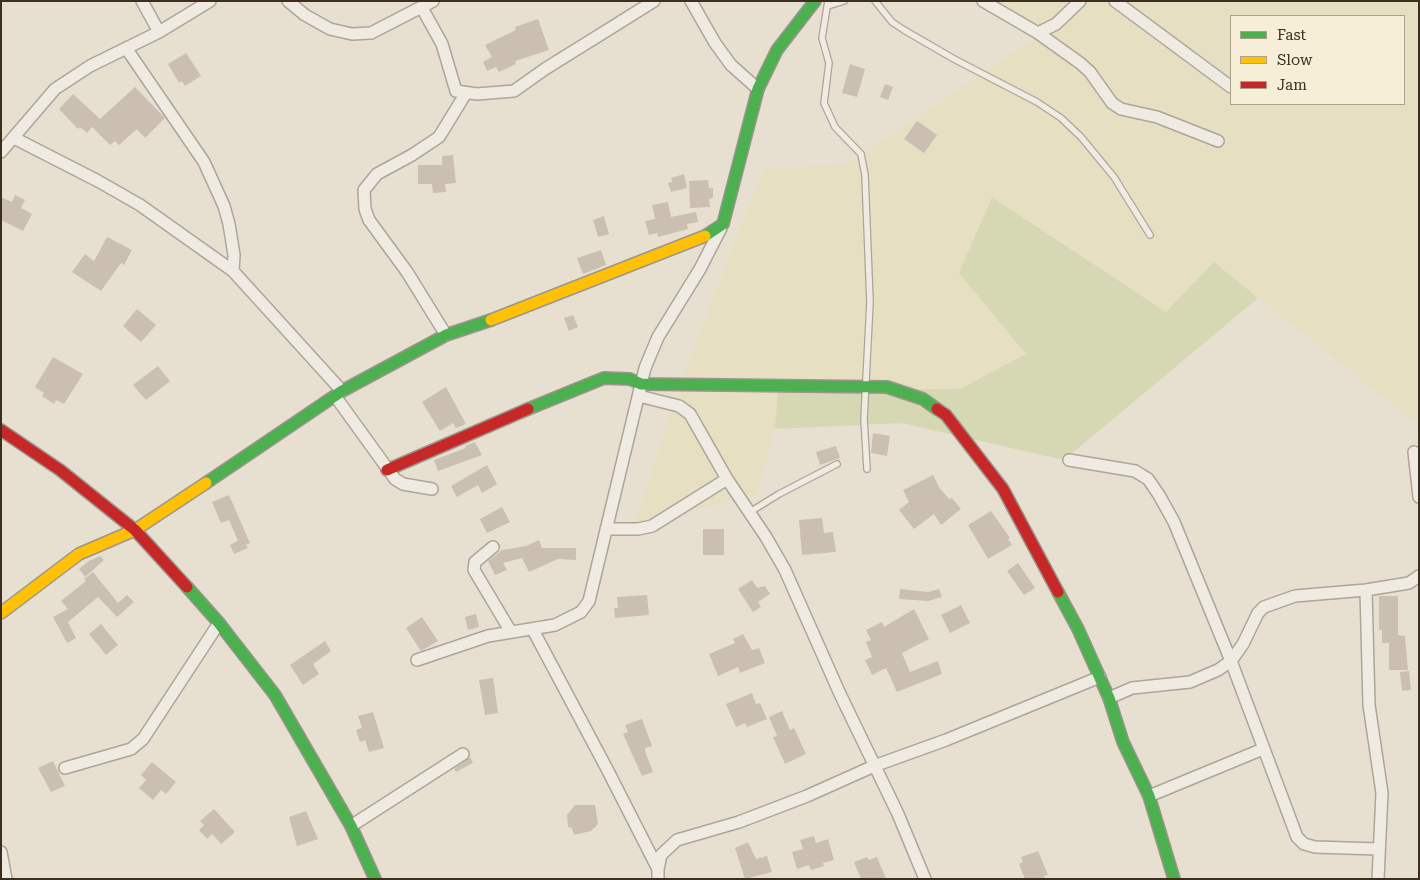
<!DOCTYPE html>
<html>
<head>
<meta charset="utf-8">
<style>
  body { margin:0 }
  #map { position:relative; width:1420px; height:880px; overflow:hidden; background:#e7e0d1; font-family:"Roboto Serif",serif }
  canvas { display:block }
  .frame { position:absolute; inset:0; border:2px solid #3d2e20; pointer-events:none }
  .legend { position:absolute; left:1230px; top:15px; width:175px; height:90px; box-sizing:border-box; background:#f7eed8; border:1px solid #ada18e; margin:0; padding:6px 9px; list-style:none; font-size:15px; color:#3d2e20 }
  .legend li { display:flex; align-items:center; gap:10px; height:25px }
  .legend b { width:25px; border:1px solid #ada18e }
</style>
</head>
<body>
<div id="map">
<canvas width="1420" height="880"></canvas>
<div class="frame"></div>
<ul class="legend">
<li><b style="height:6px;background:#4caf50"></b>Fast</li>
<li><b style="height:6px;background:#ffc107"></b>Slow</li>
<li><b style="height:6px;background:#c62828"></b>Jam</li>
</ul>
</div>
<script>
const ctx = document.querySelector('canvas').getContext('2d');
ctx.lineJoin = 'round';
function paint(path, color) {
  ctx.fillStyle = color;
  ctx.fill(path, 'evenodd');
}
function shape(rows) {
  const path = new Path2D();
  for (const r of rows) {
    path.moveTo(r[0], r[1]);
    for (let i = 2; i < r.length; i += 2) path.lineTo(r[i], r[i + 1]);
  }
  return path;
}
function trace(path, color, width, dash) {
  ctx.strokeStyle = color;
  ctx.lineWidth = width;
  ctx.lineCap = dash ? 'butt' : 'round';
  ctx.setLineDash(dash || []);
  ctx.stroke(path);
}
paint(shape([
  [992,1,1419,1,1419,426,1214,263,1167,312,992,197,959,273,1026,354,960,389,778,390,775,429,757,495,635,523,679,385,764,168,847,165,1045,31],
  [1231,16,1404,16,1404,104,1231,104]
]), '#e6dfc2');
paint(shape([
  [992,197,1166,312,1214,262,1258,298,1064,460,901,423,775,429,778,390,960,389,1026,354,959,273]
]), '#d6d7b3');
paint(shape([
  [538,19,549,50,515,61,516,64,499,72,496,67,487,71,483,62,492,57,485,45,516,30,515,27],
  [186,53,201,76,185,86,182,81,179,83,168,64],
  [850,64,865,69,857,97,842,93],
  [885,84,893,87,888,100,880,97],
  [135,87,165,118,145,138,137,129,119,145,115,141,110,145,92,127,87,133,80,127,78,129,59,109,73,94,100,119],
  [917,121,937,135,924,153,904,139],
  [453,155,456,183,445,184,446,192,433,193,432,184,418,184,418,165,442,165,442,156],
  [684,174,687,188,671,192,668,183,672,182,671,178],
  [708,180,709,188,713,188,713,198,709,199,710,207,690,208,689,181],
  [15,195,25,200,21,208,32,214,23,231,1,220,1,197,12,202],
  [668,202,671,217,696,212,698,222,687,224,688,229,658,237,657,233,649,235,645,221,655,219,652,205],
  [604,216,609,234,598,237,593,220],
  [107,237,132,250,124,265,121,263,101,291,72,272,85,254,94,261],
  [601,250,606,265,583,274,577,258],
  [137,309,156,325,141,342,123,326],
  [573,315,578,327,569,331,564,318],
  [53,357,83,374,64,404,56,400,54,404,42,396,44,393,35,387],
  [158,366,170,381,146,400,133,385],
  [446,387,466,424,456,428,453,423,440,431,422,402],
  [873,433,890,436,887,456,871,453],
  [475,442,482,455,438,471,434,460,466,448,465,446],
  [836,446,840,458,820,465,816,452],
  [487,465,497,484,482,493,478,485,457,497,451,486],
  [933,475,939,487,949,499,952,498,961,509,941,525,934,514,914,529,899,510,909,502,903,490],
  [229,495,250,543,246,545,248,548,234,554,230,545,238,541,229,520,221,523,212,502],
  [502,507,510,522,487,533,480,519],
  [991,511,1010,538,1008,539,1012,545,988,559,968,525],
  [822,518,824,533,833,532,836,552,802,555,799,520],
  [703,529,724,529,724,555,703,555],
  [539,540,542,548,576,548,576,560,558,559,529,572,522,558,503,563,507,570,495,575,488,561,497,554,502,550,526,546],
  [100,556,104,560,85,577,79,569,89,561],
  [1018,563,1035,588,1024,595,1007,571],
  [93,572,118,603,127,595,134,602,117,617,98,597,68,622,76,638,67,643,53,617,68,609,61,601,86,581,84,579],
  [752,580,757,588,765,586,770,594,758,602,761,607,753,612,738,589],
  [900,589,928,592,939,589,942,597,928,601,899,599],
  [647,595,649,615,615,618,614,608,618,608,617,597],
  [1379,596,1398,596,1398,635,1405,636,1408,670,1389,670,1389,643,1382,643,1382,630,1379,630],
  [961,605,970,623,950,633,941,615],
  [914,609,929,639,902,653,910,672,938,661,942,674,897,692,886,668,872,675,865,660,872,657,866,642,871,640,866,630,882,622,884,627],
  [476,614,479,627,468,630,465,617],
  [422,617,438,641,421,651,406,628],
  [101,624,118,645,106,655,89,634],
  [743,634,752,650,759,648,765,663,740,673,738,667,718,676,709,654,735,643,733,639],
  [325,641,331,651,313,664,319,674,303,685,290,665],
  [1409,671,1411,690,1402,691,1400,672],
  [493,678,498,713,485,715,479,680],
  [752,693,756,704,760,703,767,719,747,727,745,723,736,727,726,704],
  [782,711,790,730,794,728,806,754,785,764,773,737,777,736,769,717],
  [373,712,384,748,369,752,365,740,360,742,356,730,362,728,358,716],
  [642,719,652,746,645,748,645,751,653,772,642,776,623,734,628,732,625,725],
  [470,757,473,763,456,772,454,769],
  [53,761,65,786,51,792,38,768],
  [152,762,176,782,166,794,161,790,153,800,139,788,146,780,141,775],
  [575,805,595,805,598,824,591,831,574,835,572,828,568,827,567,815],
  [214,809,235,832,221,844,212,834,207,839,199,830,204,825,200,821],
  [306,811,318,839,297,846,289,817],
  [814,836,816,843,828,839,834,860,823,863,824,866,811,870,809,865,797,869,792,852,803,849,800,840],
  [748,842,756,859,767,856,772,872,745,879,735,848],
  [1038,851,1048,875,1044,876,1045,879,1025,879,1019,864,1023,862,1021,857],
  [867,857,869,860,877,857,886,879,861,879,854,862]
]), '#cbbfb2');
const lane = shape([
  [828,1,822,38,829,63,824,103,835,127,861,154,865,175,870,302,864,419,867,469],
  [875,1,892,22,904,30,954,59,1037,102,1061,118,1081,137,1114,177,1150,235],
  [828,6,844,1],
  [750,512,779,494,837,464]
]);
const street = shape([
  [142,1,159,32],
  [288,1,305,15,330,29,352,34,371,33,433,1],
  [691,1,715,43,731,65,758,89],
  [983,1,1038,33,1080,63,1090,72,1112,103,1121,109,1157,117,1218,141],
  [1115,1,1231,87],
  [422,8,442,44,456,91,477,94,514,91,545,69,654,1],
  [1038,33,1056,24,1080,1],
  [126,48,204,162,224,206,229,224,234,255,233,271],
  [14,138,98,181,140,205,233,271,342,391],
  [1,152,55,89,90,66,159,32,210,1],
  [446,335,407,272,369,220,365,209,364,190,377,174,412,155,439,137,466,93],
  [335,396,395,479,403,484,432,489],
  [639,396,679,406,690,414,727,479,766,537,785,570,840,694,898,814,925,879],
  [1414,452,1419,497],
  [1069,460,1135,471,1148,479,1159,495,1174,522,1231,661,1297,837,1304,844,1315,847,1378,849],
  [606,529,638,529,652,526,727,479],
  [493,547,475,562,474,570,511,632],
  [1366,590,1369,705,1382,793,1378,879],
  [533,630,607,769,658,869],
  [417,660,488,636,555,625,581,612,589,601,645,368,658,337,700,269,721,228],
  [1109,698,1132,688,1190,682,1218,670,1231,661,1243,644,1258,613,1264,607,1295,596,1366,590,1409,583,1419,576],
  [65,768,131,749,143,739,219,623],
  [1149,796,1263,749],
  [351,826,463,754],
  [1,852,6,879],
  [658,879,658,869,661,855,677,840,739,822,807,796,874,766,946,740,1100,677]
]);
const fast = shape([
  [705,236,723,224,758,89,777,50,815,1],
  [528,409,604,378,630,379,641,384,887,387,923,399,937,409],
  [206,483,342,391,446,335,491,320],
  [187,587,219,623,275,695,351,826,375,879],
  [1058,592,1078,629,1109,698,1123,742,1149,796,1174,879]
]);
const slow = shape([
  [491,320,705,236],
  [1,613,79,554,135,530,206,483]
]);
const jam = shape([
  [937,409,946,415,1003,489,1058,592],
  [1,430,60,470,135,530,187,587],
  [387,470,528,409]
]);
trace(lane, '#ada599', 8);
trace(street, '#ada599', 14);
trace(fast, '#9c958a', 14);
trace(slow, '#9c958a', 14);
trace(jam, '#9c958a', 14);
trace(lane, '#efebe3', 5.5);
trace(street, '#efebe3', 11);
trace(fast, '#4caf50', 11);
trace(slow, '#ffc107', 11);
trace(jam, '#c62828', 11);
</script>
</body>
</html>
